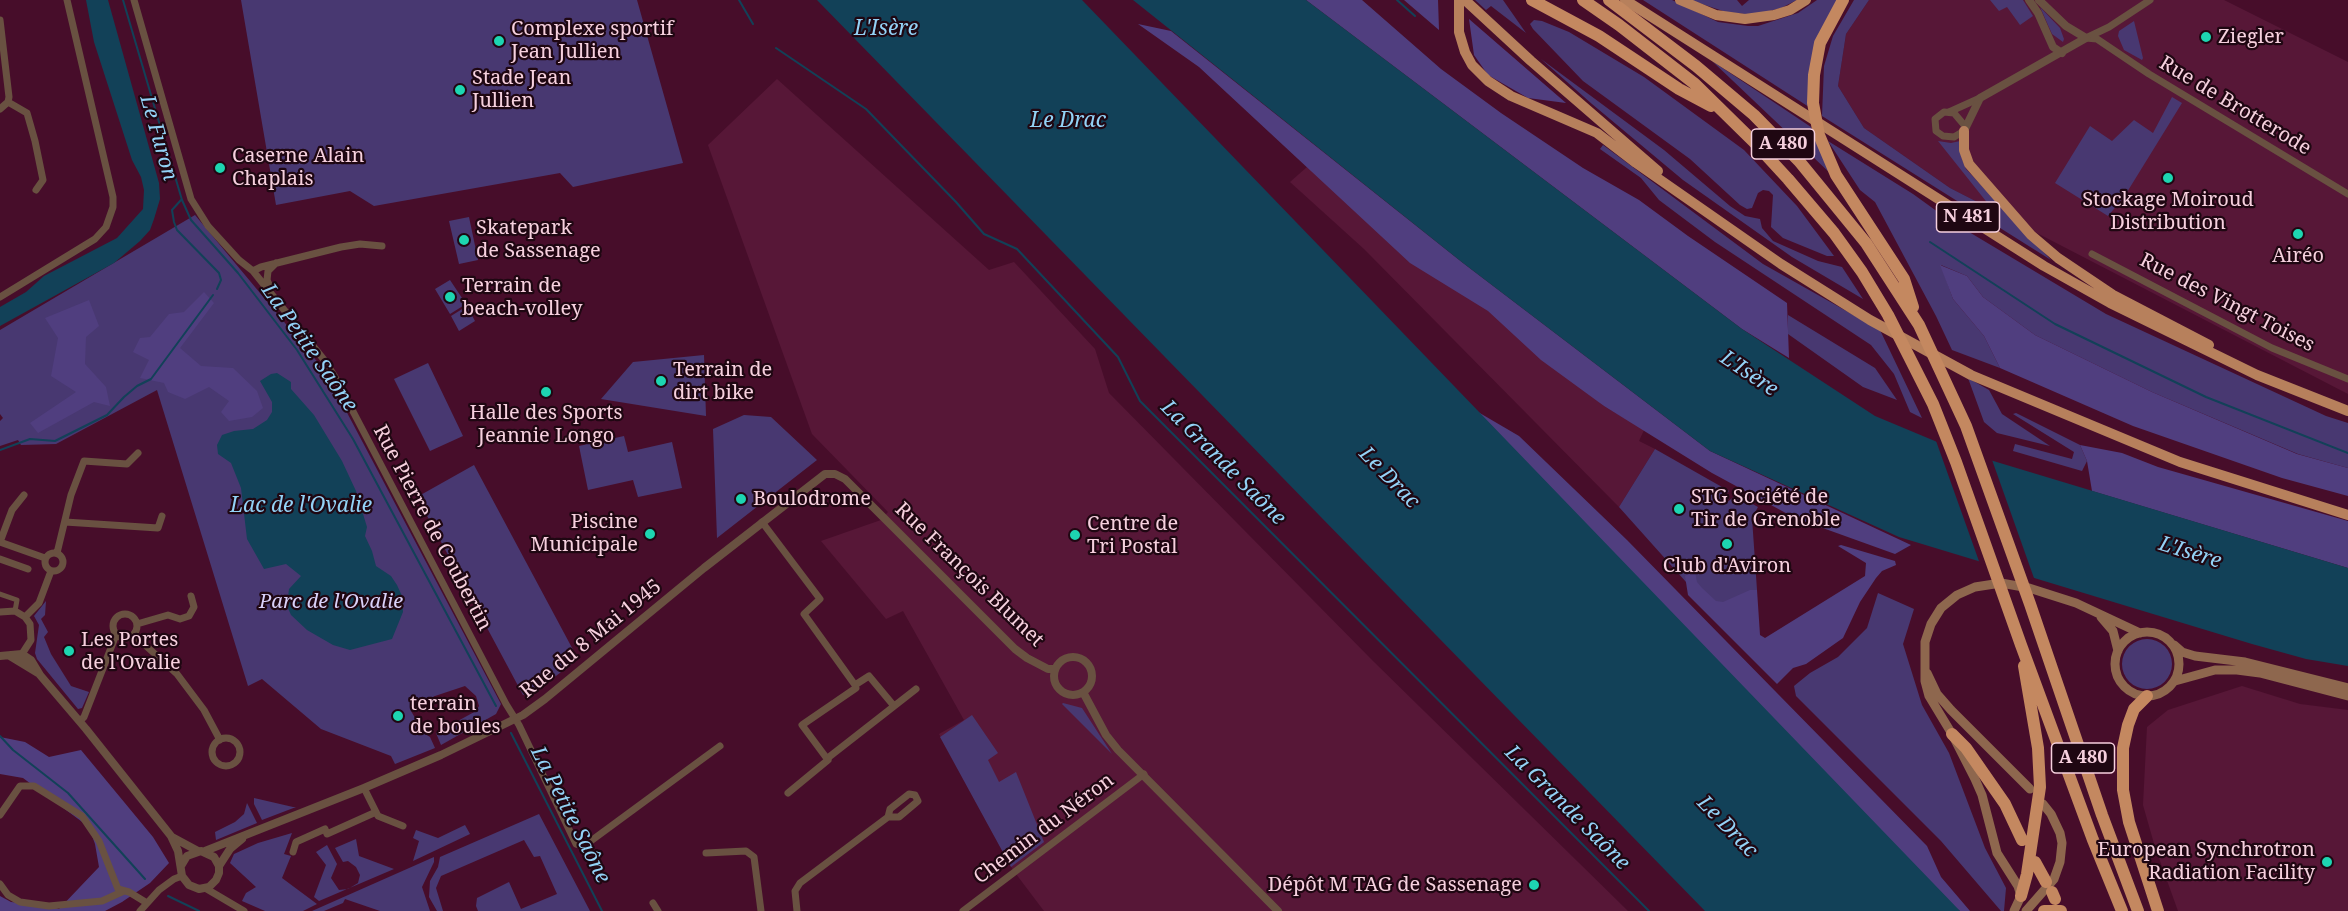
<!DOCTYPE html>
<html>
<head>
<meta charset="utf-8">
<style>
  body { margin:0 }
  canvas { display:block; background:#470d2a }
</style>
</head>
<body>
<canvas width="2348" height="911"></canvas>
<script>
const ctx = document.querySelector('canvas').getContext('2d');
ctx.lineJoin = 'round';
function paint(path, color) {
  ctx.fillStyle = color;
  ctx.fill(path, 'evenodd');
}
function shape(rows) {
  const path = new Path2D();
  for (const r of rows) {
    if (r.length === 3) {
      path.moveTo(r[0] + r[2], r[1]);
      path.arc(r[0], r[1], r[2], 0, 2 * Math.PI);
      continue;
    }
    path.moveTo(r[0], r[1]);
    for (let i = 2; i < r.length; i += 2) path.lineTo(r[i], r[i + 1]);
  }
  return path;
}
function trace(path, color, width, dash) {
  ctx.strokeStyle = color;
  ctx.lineWidth = width;
  ctx.lineCap = dash ? 'butt' : 'round';
  ctx.setLineDash(dash || []);
  ctx.stroke(path);
}
function label(font, color, halo, rows, align = 'center') {
  ctx.font = font + ' "Noto Serif",serif';
  ctx.lineWidth = 4.5;
  ctx.setLineDash([]);
  ctx.textBaseline = 'middle';
  ctx.strokeStyle = halo;
  ctx.fillStyle = color;
  for (const [text, x, y, turn = 0] of rows) {
    ctx.save();
    ctx.translate(x, y);
    ctx.rotate((+turn || 0) * Math.PI / 180);
    ctx.textAlign = isNaN(turn) ? turn : align;
    if (halo) ctx.strokeText(text, 0, 0);
    ctx.fillText(text, 0, 0);
    ctx.restore();
  }
}
paint(shape([
  [1869,0,2224,0,2348,62,2348,394,1950,188,1864,128,1838,86,1846,34],
  [777,79,989,270,1014,262,1095,349,1109,393,1373,661,1628,911,1044,911,1013,870,939,734,964,720,903,611,886,619,821,541,881,520,888,512,812,434,708,145],
  [1307,167,1460,287,1604,406,1644,430,1639,441,1655,449,1619,507,1364,249,1290,182],
  [2242,686,2300,704,2348,710,2348,911,2178,911,2155,847,2143,805,2147,727,2168,710]
]), '#571737');
paint(shape([
  [241,0,637,0,683,163,573,187,560,173,374,206,350,191,276,205],
  [1475,0,1503,0,1526,33,1491,6,1486,10],
  [1643,0,1672,0,1718,22,1748,26,1758,26,1798,13,1817,0,1838,0,1833,9,1809,107],
  [1690,0,1737,0,1742,6,1749,0,1797,0,1781,8,1754,15,1726,12],
  [1854,0,1869,0,1846,34,1838,86,1864,128,1950,188,1993,210,1938,141,1951,143,1960,141,1962,159,1966,169,2051,260,1822,116,1824,66,1833,36],
  [1990,0,2023,0,2033,16,2020,25,2007,7,1999,11],
  [2040,7,2060,28,2064,39,2063,42,2052,34],
  [1534,20,1542,21,1569,32,1644,77,1744,150,1797,206,1834,256,1827,256,1783,238,1771,227,1773,195,1769,191,1763,190,1758,193,1752,208,1747,209,1740,205,1690,159,1583,81,1533,29,1530,24],
  [2134,21,2143,58,2142,60,2124,50,2118,36,2119,31],
  [1541,59,1664,150,1730,206,1745,216,1760,219,1762,228,1773,241,1818,261,1842,267,1863,299,1792,257,1683,180,1592,104],
  [1712,61,1811,127,1832,175],
  [2172,97,2182,103,2124,197,2108,216,2055,183,2090,126,2112,141,2134,120,2153,133],
  [1828,141,1913,194,1949,220,2106,314,2326,416,2348,423,2348,468,2298,454,2152,392,2035,335,1983,297,1967,276,1941,265,1953,299,1984,336,2000,368,1952,350,1936,316,1875,202,1860,190],
  [1603,145,1763,264,1880,330,1922,418,1910,412,1894,374,1871,345,1715,242,1659,200,1641,178,1600,149],
  [195,215,325,371,501,704,496,714,441,745,436,733,476,711,479,706,476,696,465,686,435,696,418,704,411,711,424,733,430,737,435,748,395,764,391,756,321,729,262,679,248,686,157,390,56,444,21,445,18,440,0,446,0,421,3,418,0,414,0,330],
  [469,217,478,260,459,264,449,221],
  [450,280,466,304,450,314,435,289],
  [467,306,475,321,459,331,451,316],
  [1788,315,1875,368,1897,400,1863,387,1788,334],
  [704,355,706,416,601,399,633,362],
  [428,363,463,436,430,451,394,379],
  [1968,378,1989,390,2002,414,2050,446,1997,433,1984,422],
  [2016,413,2080,445,2087,461,2082,471,2013,451,2015,444,2072,459,2074,452,2013,414],
  [744,415,771,417,817,460,717,538,713,429],
  [624,436,628,452,672,442,682,488,638,497,633,480,588,490,579,446],
  [1655,449,1729,491,1721,499,1725,504,1736,495,1758,507,1752,518,1757,590,1720,620,1619,507],
  [474,465,578,659,539,689,523,695,417,497],
  [1878,593,1914,609,1903,644,1922,705,1949,753,1985,848,2006,888,2004,911,2001,911,1941,841,1796,696,1794,686,1810,673,1838,657,1867,628],
  [46,601,45,615,41,619,48,632,44,637,51,654,71,686,89,692,82,708,78,709,37,659,35,653,39,625,34,616],
  [2147,664,25],
  [1063,703,1082,708,1112,754,1062,704],
  [972,715,998,753,988,760,999,782,1016,772,1044,842,1011,867,940,737],
  [254,798,293,807,296,807,262,820,254,804],
  [247,803,257,823,216,840,215,832,235,822,244,814],
  [539,814,590,911,478,911,476,906,477,898,509,882,521,909,557,894,540,856,534,857,524,840,441,876,436,888,443,911,437,911,429,897,430,881,438,867,440,857],
  [465,825,470,834,413,861,419,841,413,838,416,830,438,838],
  [292,833,284,854,291,856,282,878,317,904,303,911,265,911,242,901,246,893,256,887,230,863,234,854,258,843],
  [356,839,359,856,394,869,319,901,314,897,326,865,316,852,327,845,337,864,331,878,339,890,348,889,358,883,360,875,356,867,348,861,343,862,335,848],
  [434,857,434,862,422,887,430,911,380,911,345,899,343,903,324,911,312,911]
]), '#483871');
paint(shape([
  [1306,0,1362,0,1441,69,1501,113,1583,168,1639,200,1688,236,1787,303,1789,358,1742,329],
  [1404,0,1438,0,1439,30],
  [1469,19,1566,103,1528,98,1488,75,1474,55],
  [1138,24,1171,31,1463,263,1710,451,1911,545,1895,554,1795,518,1712,473,1604,406,1541,360,1488,311,1410,263,1199,67],
  [1940,265,1967,276,1983,297,2035,335,2152,392,2297,454,2348,468,2348,496,2282,478,2133,426,2000,368,1984,336,1953,299],
  [204,292,214,303,180,348,201,366,233,368,257,391,263,408,252,417,229,421,221,412,229,401,209,387,185,399,168,392,164,383,140,378,149,360,133,352,140,338,150,337,169,314,184,312],
  [89,300,99,326,86,337,85,364,106,387,110,406,94,402,38,433,30,423,76,392,51,376,58,338,45,318],
  [1478,412,1519,436,1627,540,1927,846,1941,877,1970,911,1960,911,1956,908],
  [2080,445,2122,453,2158,467,2348,521,2348,568,2092,491,2087,461],
  [1841,545,1895,561,1896,565,1882,571,1876,578,1860,602,1843,638,1806,664,1793,668,1777,684,1688,595,1685,576,1692,570,1695,571,1697,582,1702,588,1716,601,1723,602,1750,590,1757,590,1760,635,1765,638,1865,576,1866,563,1838,546],
  [0,737,25,742,49,757,81,750,153,837,169,863,150,883,122,902,105,911,0,911,0,896,11,902,49,906,59,909,99,867,95,844,89,827,23,778,0,774]
]), '#503e7f');
paint(shape([
  [86,0,108,0,159,183,160,199,154,219,150,230,140,241,114,263,0,326,0,307,26,292,44,276,117,238,143,209,144,190,141,177,132,160,94,42],
  [817,0,1082,0,1960,911,1705,911],
  [1133,0,1306,0,1742,329,1875,416,1942,444,1990,460,2348,568,2348,666,2306,659,2252,644,1899,537,1710,451,1463,263],
  [277,373,291,382,291,389,314,415,342,461,356,491,367,527,365,536,372,551,376,566,391,576,397,585,402,596,403,612,392,639,350,650,333,645,307,630,291,615,287,606,289,589,301,576,286,564,264,569,247,539,241,488,231,463,218,454,217,445,222,435,234,431,253,429,267,420,272,412,272,402,260,381,271,374]
]), '#124158');
paint(shape([
  [1935,438,1991,457,2035,581,1980,564]
]), '#470d2a');
trace(shape([
  [123,0,182,200,191,220,238,273,297,350,353,439,496,706],
  [739,0,753,24],
  [1397,0,1415,16],
  [776,48,866,109,956,202,984,234,1017,249,1118,357,1140,401,1649,911],
  [181,200,172,210,174,222,177,230,219,273,221,280,217,289],
  [1930,242,2055,324,2206,397,2348,453],
  [0,450,30,439,55,441,107,415,124,397,137,386,151,379,213,295],
  [511,733,602,911],
  [0,736,13,750,68,793,145,879],
  [168,896,199,911]
]), '#124158', 2);
trace(shape([
  [0,594,17,600,15,611]
]), '#695141', 5);
trace(shape([
  [134,0,191,199,208,226,239,260,253,271,325,361,335,377,506,704,519,725,576,844,584,846,720,746],
  [0,20,9,97,8,102,0,109],
  [2088,37,2109,27,2150,0],
  [2086,38,2097,39,2149,74,2348,194],
  [8,102,27,113,35,141,43,180,36,190],
  [1949,112,1980,98],
  [1964,131,1954,137,1943,136,1936,131,1935,119,1944,112,1954,113,1965,126],
  [2092,254,2272,348,2348,379],
  [253,271,261,267,341,247,360,244,382,246],
  [270,287,267,280,268,271,276,263],
  [0,297,95,239,106,227,113,207,113,197,67,0],
  [65,522,158,528,162,516],
  [762,522,820,599,804,614,855,685,869,676,894,706],
  [0,542,12,510,24,495],
  [0,542,45,558],
  [54,562,9],
  [57,553,71,495,84,461,127,464,138,453],
  [0,559,28,569],
  [0,612,15,611,25,617,30,624,31,640,22,654],
  [125,626,12],
  [25,617,39,603,51,571],
  [137,624,168,615,180,619,189,616,194,607,191,596],
  [134,635,177,674,204,710,220,740],
  [80,721,84,717,116,635],
  [226,752,14],
  [828,760,802,725,856,688,855,685],
  [364,788,378,816,403,826],
  [788,793,828,760,829,757,916,689],
  [0,815,20,786,34,786,82,816,99,841,118,889,129,892,147,903],
  [293,852,296,842,325,829,327,834,376,812],
  [706,853,746,851,754,857,761,911],
  [0,884,8,895,20,902,49,906,102,901,124,891],
  [205,888,244,911],
  [653,903,658,911],
  [140,911,159,890,174,879,182,876],
  [797,911,795,891,800,883,888,817,890,809,909,794,915,795,918,801,899,817,888,817],
  [963,911,1144,774]
]), '#695141', 7);
trace(shape([
  [2029,0,2038,13,2053,47,2062,53],
  [1964,131,1980,98,2086,38,2066,26,2039,0],
  [0,656,22,654,31,660,40,675,86,729,171,836,178,851,182,876,189,885,199,889,209,887,216,880,219,873,219,866,214,857,201,851,187,856,181,866],
  [10,656,38,673],
  [1073,676,19],
  [1083,692,1106,735,1118,750,1278,911],
  [172,837,198,851],
  [205,851,364,788,441,755,523,715,545,699,704,568,825,474,835,474,845,479,1015,649,1027,658,1048,669,1055,669],
  [219,866,230,849,242,839]
]), '#695141', 8);
trace(shape([
  [2101,617,2113,631,2118,651],
  [2147,664,32],
  [2174,645,2182,652,2195,656,2245,662,2348,688],
  [1927,673,1937,694,1951,710,2030,789],
  [2175,681,2215,670,2237,670,2260,673,2348,696],
  [2014,911,2021,896,2018,886,1997,853,1982,795,1975,779,1952,734,1929,696,1925,681,1925,642,1931,624,1941,608,1957,595,1975,587,2001,583,2029,588,2076,603,2140,633],
  [2026,911,2054,879,2060,862,2062,843,2060,833,2051,814,2043,804]
]), '#8e674e', 9);
trace(shape([
  [1459,0,1459,32,1465,52,1472,65,1488,81,1511,96,1597,133,1636,163,1781,264,1870,320,1971,375,2180,462,2348,515],
  [1465,0,1531,61,1658,171],
  [1625,0,2044,266,2110,303,2257,375,2348,411],
  [1680,0,1716,15,1745,19,1774,15,1790,10,1806,0],
  [1964,131,1964,150,1969,164,2031,235,2058,258,2113,295,2209,345]
]), '#b7805c', 10);
trace(shape([
  [1532,0,1599,36,1679,89,1711,106],
  [1583,0,1619,25,1695,84,1753,141,1788,179,1834,233,1862,272,1888,315,1933,404,1956,462,2021,645,2093,840,2122,911],
  [1609,0,1696,66,1754,115,1799,161,1866,243,1919,325,1966,426,2030,604,2102,815,2138,911],
  [1843,0,1820,43,1814,75,1813,103,1819,135,1836,175,1904,279,1913,307],
  [2147,696,2134,709,2128,725,2123,748,2123,790,2129,822,2158,911],
  [1952,734,1966,748,2005,804,2022,840],
  [2035,862,2046,882],
  [2052,892,2055,899],
  [2021,896,2027,874,2040,787,2038,748,2024,666],
  [2044,911,2061,911]
]), '#c48860', 12);
for (const [x, y, r, color] of [
  [2206,37,6,"#1dd5b1"],
  [499,41,6,"#1dd5b1"],
  [460,90,6,"#1dd5b1"],
  [220,168,6,"#1dd5b1"],
  [2168,178,6,"#1dd5b1"],
  [2298,234,6,"#1dd5b1"],
  [464,240,6,"#1dd5b1"],
  [450,297,6,"#1dd5b1"],
  [661,381,6,"#1dd5b1"],
  [546,392,6,"#1dd5b1"],
  [741,499,6,"#1dd5b1"],
  [1679,509,6,"#1dd5b1"],
  [650,534,6,"#1dd5b1"],
  [1075,535,6,"#1dd5b1"],
  [1727,544,6,"#1dd5b1"],
  [69,651,6,"#1dd5b1"],
  [398,716,6,"#1dd5b1"],
  [2327,862,6,"#1dd5b1"],
  [1534,885,6,"#1dd5b1"]
]) {
  const dot = new Path2D();
  dot.arc(x, y, r, 0, 2 * Math.PI);
  ctx.fillStyle = color;
  ctx.fill(dot);
  trace(dot, '#1f0712', 2);
}
for (const [x, y, w] of [
  [1783,144,63],
  [1968,217,63],
  [2083,758,63]
]) {
  const box = new Path2D();
  box.roundRect(x - w / 2, y - 15, w, 30, 4.5);
  ctx.fillStyle = '#1f0712';
  ctx.fill(box);
  trace(box, '#f6d0de', 1.5);
}
label('bold 18px', '#f6d0de', null, [
  ["A 480",1783,144],
  ["N 481",1968,217],
  ["A 480",2083,758]
]);
label('20px', '#f6d0de', '#1f0712', [
  ["Complexe sportif",511,29],
  ["Jean Jullien",511,52],
  ["Ziegler",2218,37],
  ["Stade Jean",472,78],
  ["Jullien",472,101],
  ["Caserne Alain",232,156],
  ["Chaplais",232,179],
  ["Stockage Moiroud",2168,200,"center"],
  ["Distribution",2168,223,"center"],
  ["Skatepark",476,228],
  ["de Sassenage",476,251],
  ["Airéo",2298,256,"center"],
  ["Terrain de",462,286],
  ["beach-volley",462,309],
  ["Terrain de",673,370],
  ["dirt bike",673,393],
  ["Halle des Sports",546,413,"center"],
  ["Jeannie Longo",546,436,"center"],
  ["STG Société de",1691,497],
  ["Tir de Grenoble",1691,520],
  ["Boulodrome",753,499],
  ["Piscine",638,522,"right"],
  ["Municipale",638,545,"right"],
  ["Centre de",1087,524],
  ["Tri Postal",1087,547],
  ["Club d'Aviron",1727,566,"center"],
  ["Les Portes",81,640],
  ["de l'Ovalie",81,663],
  ["terrain",410,704],
  ["de boules",410,727],
  ["European Synchrotron",2315,850,"right"],
  ["Radiation Facility",2315,873,"right"],
  ["Dépôt M TAG de Sassenage",1522,885,"right"]
], 'left');
label('20px', '#f6d0de', '#1f0712', [
  ["Rue de Brotterode",2235,106,31],
  ["Rue des Vingt Toises",2227,303,27],
  ["Rue Pierre de Coubertin",432,528,62],
  ["Rue François Blumet",969,575,44],
  ["Rue du 8 Mai 1945",591,639,-39],
  ["Chemin du Néron",1044,829,-37]
]);
label('italic 20px', '#d9d1f9', '#1f0712', [
  ["Parc de l'Ovalie",331,602]
]);
label('italic 21px', '#93d2f6', '#1f0712', [
  ["L'Isère",886,29],
  ["Le Drac",1068,121],
  ["Le Furon",158,138,74],
  ["La Petite Saône",309,348,55],
  ["L'Isère",1749,374,34],
  ["La Grande Saône",1223,463,45],
  ["Le Drac",1389,478,46],
  ["Lac de l'Ovalie",301,506],
  ["L'Isère",2190,553,17],
  ["La Grande Saône",1567,808,45],
  ["La Petite Saône",570,815,63],
  ["Le Drac",1727,827,46]
]);
</script>
</body>
</html>
